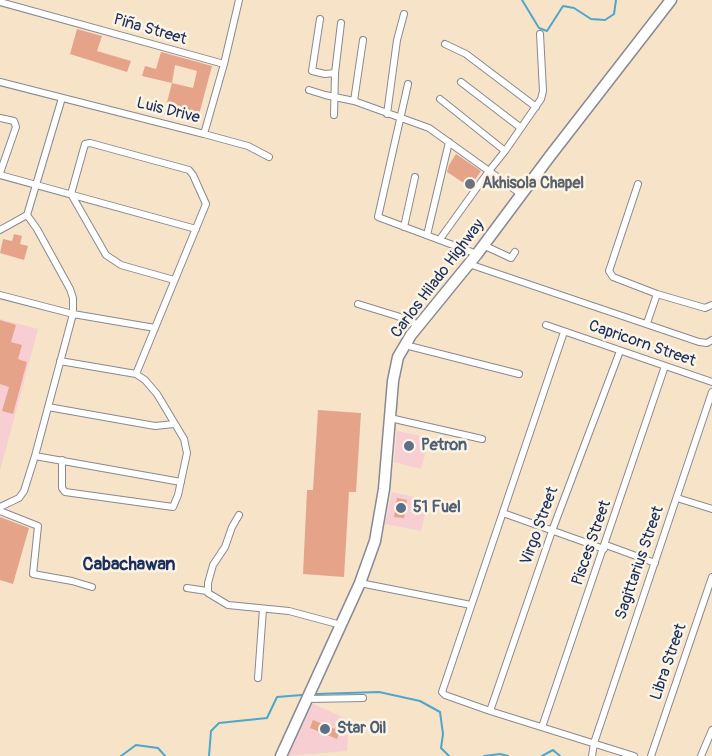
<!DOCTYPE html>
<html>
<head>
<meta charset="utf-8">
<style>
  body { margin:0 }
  canvas { display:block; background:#f6e3c8 }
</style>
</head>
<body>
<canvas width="712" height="756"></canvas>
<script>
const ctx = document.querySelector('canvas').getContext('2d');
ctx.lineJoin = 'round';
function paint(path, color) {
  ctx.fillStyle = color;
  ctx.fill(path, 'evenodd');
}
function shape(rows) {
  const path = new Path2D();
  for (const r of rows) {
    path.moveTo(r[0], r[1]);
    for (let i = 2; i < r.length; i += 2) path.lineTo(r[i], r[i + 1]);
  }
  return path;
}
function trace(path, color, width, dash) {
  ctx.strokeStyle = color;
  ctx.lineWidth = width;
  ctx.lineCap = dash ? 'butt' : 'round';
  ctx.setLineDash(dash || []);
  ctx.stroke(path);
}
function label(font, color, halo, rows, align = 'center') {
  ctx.font = font + ' Pangolin,sans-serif';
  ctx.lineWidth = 5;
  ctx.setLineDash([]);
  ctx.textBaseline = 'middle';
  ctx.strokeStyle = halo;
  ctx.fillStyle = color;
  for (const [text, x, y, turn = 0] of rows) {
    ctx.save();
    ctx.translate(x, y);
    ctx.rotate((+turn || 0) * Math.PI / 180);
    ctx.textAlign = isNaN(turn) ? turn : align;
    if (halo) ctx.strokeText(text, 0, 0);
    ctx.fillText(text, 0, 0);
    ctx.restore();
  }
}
paint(shape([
  [0,319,38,329,0,471],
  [397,431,430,438,421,469,394,462],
  [392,492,428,500,421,531,385,524],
  [311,703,349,720,347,751,288,756]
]), '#f7cfd2');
trace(shape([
  [522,0,539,28,547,31,563,6,574,8,591,19,605,20,614,14,616,0],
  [316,694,379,692,420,701,440,712,443,734,441,748,449,756],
  [121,756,136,745,158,748,165,756],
  [209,756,211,731,219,723,267,718,277,697,302,695],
  [484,756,500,754,508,756],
  [542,756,553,750,560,756]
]), '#4da7ca', 2);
paint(shape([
  [77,29,102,36,97,51,131,61,127,72,70,54],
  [161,52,212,66,197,122,164,114,172,83,142,76,145,66,156,69],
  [175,65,197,71,193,88,172,83],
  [456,154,481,171,470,187,447,172,449,165],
  [14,234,22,236,20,244,28,246,24,260,0,253,3,239,12,241],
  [0,320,16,325,11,342,22,345,18,359,27,362,13,414,2,411,9,387,0,384],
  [318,410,361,413,356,492,349,492,344,577,303,574,307,490,313,490],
  [397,498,407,500,404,518,394,517],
  [0,517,29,528,13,584,0,580],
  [313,720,340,731,337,739,310,728]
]), '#e5a48a');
const street = shape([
  [0,2,224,64],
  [320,19,312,71,325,74,335,73],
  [445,44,466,54,536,107],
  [0,82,204,134,224,64,239,0],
  [461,82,521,128],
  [408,84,378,217,477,254],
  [309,90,325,95,354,101,429,128,521,194],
  [440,99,505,151],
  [354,101,363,40],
  [387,114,397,40,404,14],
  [334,115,335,73,341,23],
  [0,118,14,121,16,127,0,173],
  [204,134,248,146,269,157],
  [0,175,196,229],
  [638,184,609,271,613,277,657,294,705,308,712,305],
  [404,227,415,177],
  [0,230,27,215],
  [427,235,449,142],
  [440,239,489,171,505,151,541,99,543,91,540,34],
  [483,245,511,258,515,252],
  [469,264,699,342,707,343,712,340],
  [0,295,73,314,155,328],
  [358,304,397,316,419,325],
  [647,323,657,294],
  [546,325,712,382],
  [564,332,442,692,445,695,490,711,634,756],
  [405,345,519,374],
  [60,361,136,374],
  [48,407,155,426,174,424],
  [390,418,482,439],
  [35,456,181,482],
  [62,460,62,488,65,492,173,507,178,495,187,453,184,439,157,394,145,380,136,374,206,204,193,175,189,170,90,143,85,144,71,194,106,255,121,265,174,280],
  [677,498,712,509],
  [0,507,19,498,24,491,35,456,73,314,73,298,70,289,37,229,27,215,62,98],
  [0,511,38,526,33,574,72,581,92,587],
  [503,513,604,549],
  [239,515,232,527,225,547,213,565,208,583,208,593,228,605,289,611,341,625],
  [606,545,655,563],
  [360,583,471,605],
  [187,588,207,591],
  [258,678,263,609],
  [307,699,363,698],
  [490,711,552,531,620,351],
  [542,727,665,366],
  [592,756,594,743,712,392],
  [651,756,712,577],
  [701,756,712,730]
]);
const primary = shape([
  [281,756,360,583,375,541,384,489,393,381,398,357,411,335,477,254,550,156,671,0]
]);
trace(street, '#888993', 8);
trace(primary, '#888993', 13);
trace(street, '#fff', 6);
trace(primary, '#fff', 10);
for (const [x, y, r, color] of [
  [470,184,6,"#6b7280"],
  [409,446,6,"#5c6f8a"],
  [401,508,6,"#5c6f8a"],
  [325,729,6,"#5c6f8a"]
]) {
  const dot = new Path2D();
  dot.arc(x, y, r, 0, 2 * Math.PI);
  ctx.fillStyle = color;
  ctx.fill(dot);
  trace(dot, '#fcf5e5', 2);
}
label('16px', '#1b2f5e', '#fcf5e5', [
  ["Piña Street",150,30,16],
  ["Luis Drive",168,111,14],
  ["Carlos Hilado Highway",438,279,-53],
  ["Capricorn Street",642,344,19],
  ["Virgo Street",540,526,-70],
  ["Pisces Street",592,543,-71],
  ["Sagittarius Street",640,563,-71],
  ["Libra Street",669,662,-71]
]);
label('bold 16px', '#5b616d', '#fcf5e5', [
  ["Akhisola Chapel",482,184]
], 'left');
label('bold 16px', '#4e5e75', '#fcf5e5', [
  ["Petron",421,446],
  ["51 Fuel",413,508],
  ["Star Oil",337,729]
], 'left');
label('bold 18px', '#1b2f5e', '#fcf5e5', [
  ["Cabachawan",129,565]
]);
</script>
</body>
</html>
